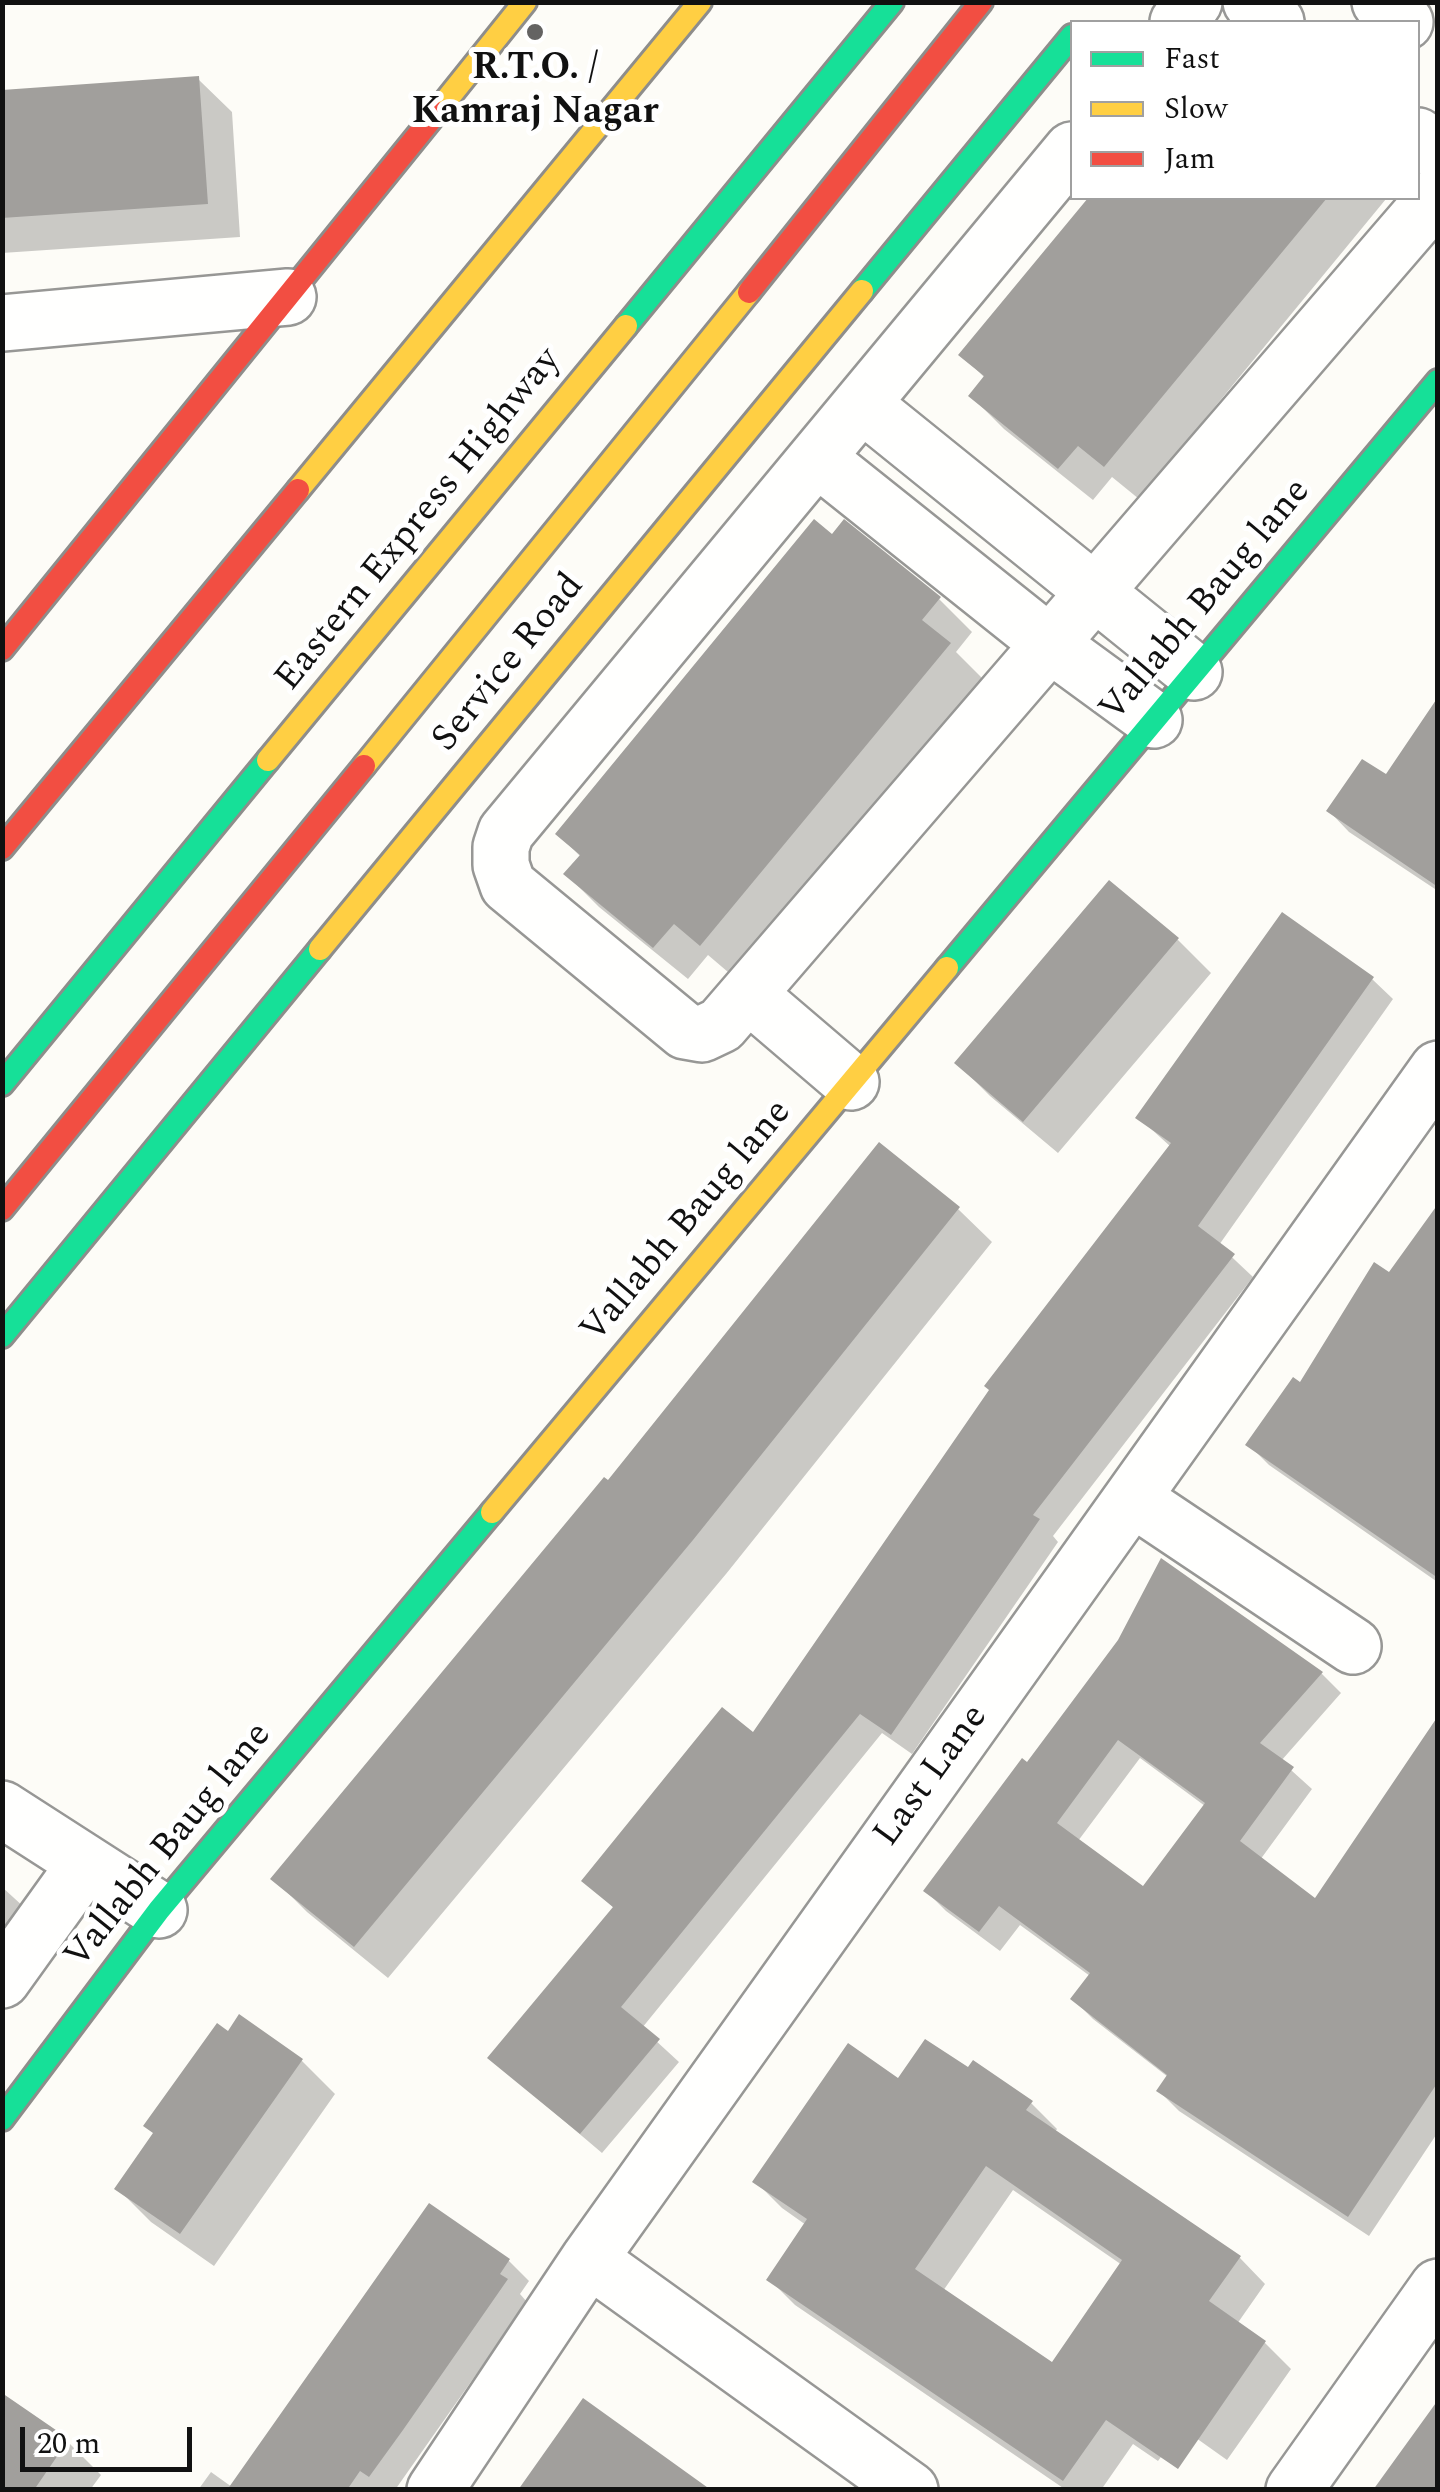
<!DOCTYPE html>
<html>
<head>
<meta charset="utf-8">
<style>
  body { margin:0 }
  #map { position:relative; width:1440px; height:2492px; overflow:hidden; background:#fdfcf7; font-family:Spectral,serif }
  canvas { display:block }
  .frame { position:absolute; inset:0; border:5px solid #111; pointer-events:none }
  .legend { position:absolute; left:1070px; top:20px; width:350px; height:180px; box-sizing:border-box; background:#fff; border:2px solid #a0a0a0; margin:0; padding:12px 18px; list-style:none; font-size:30px; color:#111 }
  .legend li { display:flex; align-items:center; gap:20px; height:50px }
  .legend b { width:50px; border:2px solid #a0a0a0 }
  .scale { position:absolute; left:20px; top:2427px; width:172px; height:45px; box-sizing:border-box; border:5px solid #111; border-top:0; padding-left:12px; font-size:30px; line-height:35px; white-space:nowrap; color:#111; -webkit-text-stroke:8px #fff; paint-order:stroke }
</style>
</head>
<body>
<div id="map">
<canvas width="1440" height="2492"></canvas>
<div class="frame"></div>
<ul class="legend">
<li><b style="height:12px;background:#16e098"></b>Fast</li>
<li><b style="height:12px;background:#ffcf43"></b>Slow</li>
<li><b style="height:12px;background:#f24e42"></b>Jam</li>
</ul>
<div class="scale">20 m</div>
</div>
<script>
const ctx = document.querySelector('canvas').getContext('2d');
ctx.lineJoin = 'round';
function paint(path, color) {
  ctx.fillStyle = color;
  ctx.fill(path, 'evenodd');
}
function shape(rows) {
  const path = new Path2D();
  for (const r of rows) {
    path.moveTo(r[0], r[1]);
    for (let i = 2; i < r.length; i += 2) path.lineTo(r[i], r[i + 1]);
  }
  return path;
}
function trace(path, color, width, dash) {
  ctx.strokeStyle = color;
  ctx.lineWidth = width;
  ctx.lineCap = dash ? 'butt' : 'round';
  ctx.setLineDash(dash || []);
  ctx.stroke(path);
}
function label(font, color, halo, rows, align = 'center') {
  ctx.font = font + ' Spectral,serif';
  ctx.lineWidth = 10;
  ctx.setLineDash([]);
  ctx.textBaseline = 'middle';
  ctx.strokeStyle = halo;
  ctx.fillStyle = color;
  for (const [text, x, y, turn = 0] of rows) {
    ctx.save();
    ctx.translate(x, y);
    ctx.rotate((+turn || 0) * Math.PI / 180);
    ctx.textAlign = isNaN(turn) ? turn : align;
    if (halo) ctx.strokeText(text, 0, 0);
    ctx.fillText(text, 0, 0);
    ctx.restore();
  }
}
paint(shape([
  [198,79,232,112,240,237,2,253,2,92],
  [1092,198,1386,199,1139,499,1112,477,1093,500,1004,429,971,396,985,378,962,355],
  [939,599,972,632,956,652,982,678,735,978,708,955,688,979,599,907,566,874,581,857,558,834],
  [1438,702,1438,891,1349,832,1329,811,1386,778],
  [1110,883,1178,940,1211,973,1058,1153,990,1096,957,1063],
  [1372,979,1393,999,1219,1245,1253,1277,1053,1536,1058,1542,912,1754,882,1733,642,2028,679,2062,602,2153,490,2058,615,1909,584,1881,754,1735,1171,1147,1139,1118],
  [879,1146,958,1209,992,1242,726,1574,388,1978,307,1912,274,1879,608,1483],
  [1438,1209,1438,1579,1436,1581,1269,1465,1249,1445,1389,1276],
  [1321,1673,1341,1693,1281,1761,1312,1789,1260,1860,1315,1902,1438,1720,1438,2132,1369,2236,1179,2111,1159,2091,1168,2077,1093,2019,1073,1999,1090,1976,1020,1925,1000,1951,946,1911,926,1891,1028,1766],
  [1140,1758,1205,1806,1143,1889,1078,1841],
  [2,1887,48,1929,2,1988],
  [240,2018,302,2061,335,2094,214,2266,151,2222,117,2188],
  [969,2070,1031,2103,1057,2129,1055,2132,1240,2258,1265,2284,1237,2324,1265,2343,1291,2369,1227,2460,1182,2428,1158,2461,1133,2444,1101,2490,1066,2490,795,2305,769,2279,806,2225,782,2208,756,2182,899,2082],
  [1013,2190,1122,2265,1053,2365,943,2291],
  [508,2260,529,2281,520,2294,527,2302,395,2490,198,2490,211,2472,232,2487],
  [2,2396,67,2441,101,2475,90,2490,2,2490]
]), '#0003');
paint(shape([
  [199,76,208,204,2,218,2,90],
  [1088,198,1327,198,1104,467,1078,446,1058,469,968,396,984,376,958,355],
  [814,519,832,534,844,519,941,597,922,620,951,643,700,946,674,924,653,948,563,874,580,855,555,834],
  [1438,697,1438,887,1326,811,1362,759,1386,774],
  [1109,880,1179,938,1023,1122,954,1063],
  [1282,912,1374,977,1198,1226,1235,1254,1033,1515,1040,1519,891,1735,860,1714,621,2007,660,2039,580,2134,487,2058,613,1907,581,1881,722,1707,753,1732,989,1390,984,1386,1171,1143,1135,1118],
  [879,1142,960,1207,693,1540,354,1947,270,1879,604,1477,608,1480],
  [1438,1204,1438,1578,1245,1445,1293,1377,1300,1382,1374,1262,1389,1272],
  [1161,1558,1323,1672,1260,1743,1294,1767,1240,1841,1315,1898,1438,1716,1438,2082,1348,2217,1156,2091,1167,2075,1070,1999,1090,1973,999,1906,979,1932,923,1891,1022,1758,1027,1762,1118,1640],
  [1118,1740,1205,1803,1143,1886,1057,1823],
  [239,2014,303,2059,180,2234,114,2189,153,2133,143,2126,217,2023,228,2031],
  [925,2039,968,2067,973,2060,1033,2101,1026,2110,1241,2256,1209,2301,1266,2341,1178,2469,1106,2420,1063,2481,766,2280,807,2219,752,2182,848,2043,898,2078],
  [986,2166,1122,2260,1052,2362,915,2269],
  [429,2203,510,2259,500,2274,508,2279,403,2430,369,2477,360,2471,347,2490,227,2490],
  [2,2393,69,2439,34,2490,2,2490],
  [583,2398,711,2490,518,2490],
  [1438,2400,1438,2490,1373,2490]
]), '#a19f9c');
const street = shape([
  [1251,2,1276,22],
  [1380,2,1405,22],
  [1178,22,1194,2],
  [1418,136,1438,152],
  [1072,150,506,832,501,847,501,865,508,885,685,1031,702,1034,721,1025,1438,194],
  [2,323,288,297],
  [862,404,1194,672],
  [817,458,1050,644,1154,720],
  [748,994,851,1082],
  [1132,1498,1353,1646],
  [2,1809,159,1910],
  [2,1980,86,1863],
  [589,2259,910,2490],
  [435,2490,589,2259,1438,1069],
  [1294,2490,1438,2287]
]);
const fast = shape([
  [862,291,1072,36],
  [626,326,892,2],
  [947,968,1438,381],
  [2,1084,268,760],
  [2,1336,320,949],
  [2,2119,159,1910,492,1512]
]);
const slow = shape([
  [436,113,525,2],
  [298,490,700,2],
  [268,760,626,326],
  [364,766,749,292],
  [320,949,862,291],
  [492,1512,947,968]
]);
const jam = shape([
  [749,292,981,2],
  [2,649,436,113],
  [2,848,298,490],
  [2,1209,364,766]
]);
trace(street, '#979795', 60);
trace(fast, '#8e8d8b', 28);
trace(slow, '#8e8d8b', 28);
trace(jam, '#8e8d8b', 28);
trace(street, '#fffffe', 55);
trace(fast, '#16e098', 22);
trace(slow, '#ffcf43', 22);
trace(jam, '#f24e42', 22);
for (const [x, y, r, color] of [
  [535,32,10,"#646362"]
]) {
  const dot = new Path2D();
  dot.arc(x, y, r, 0, 2 * Math.PI);
  ctx.fillStyle = color;
  ctx.fill(dot);
  trace(dot, '#fff', 4);
}
label('bold 38px', '#111', '#fff', [
  ["R.T.O. /",535,71],
  ["Kamraj Nagar",535,115]
]);
label('38px', '#111', '#fff', [
  ["Eastern Express Highway",420,521,-51],
  ["Vallabh Baug lane",1207,602,-50],
  ["Service Road",510,664,-51],
  ["Vallabh Baug lane",688,1223,-50],
  ["Last Lane",933,1777,-54],
  ["Vallabh Baug lane",170,1847,-51]
]);
</script>
</body>
</html>
